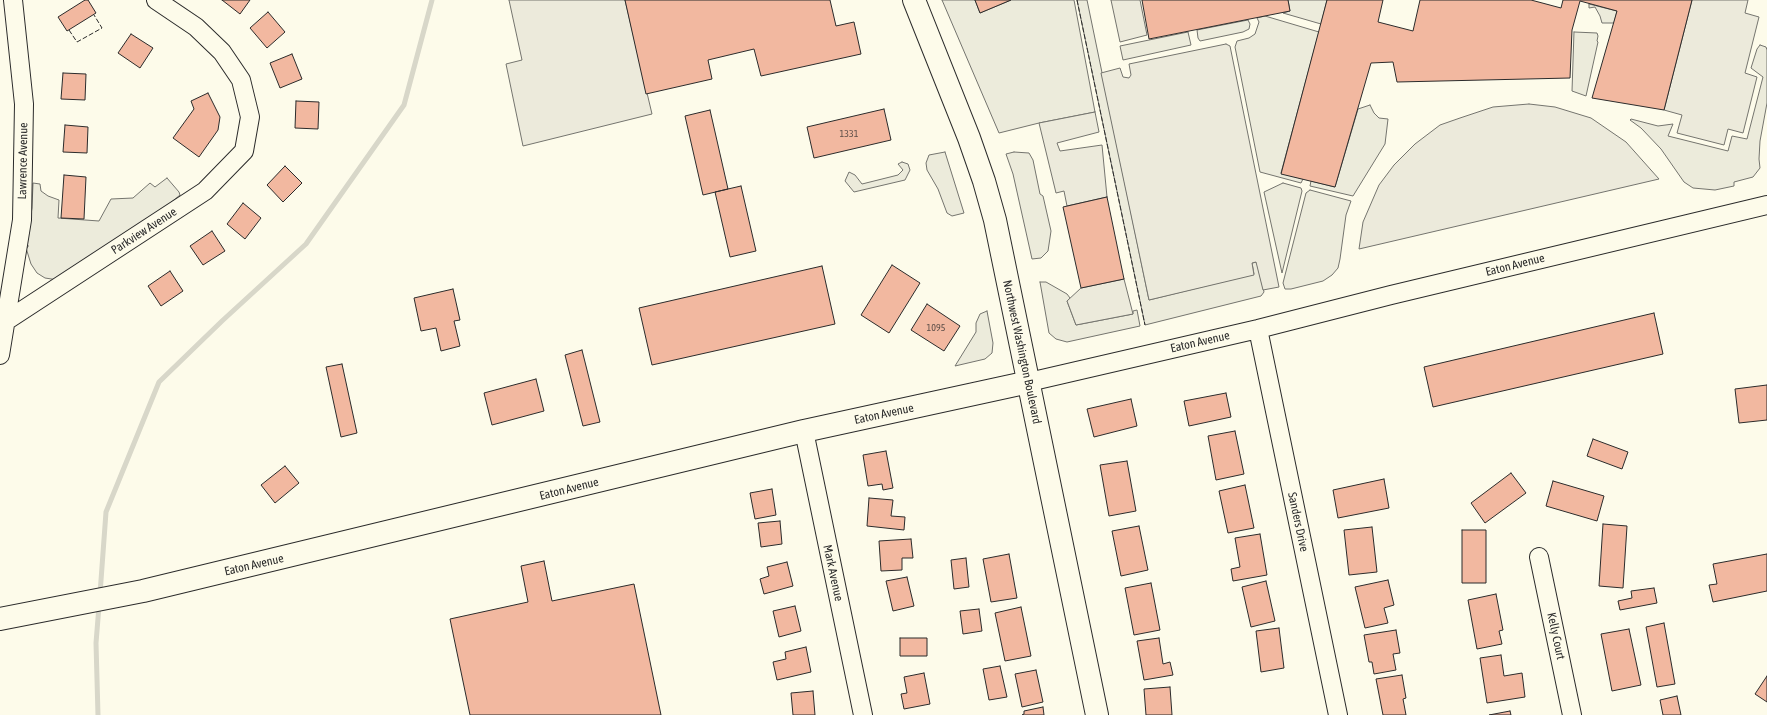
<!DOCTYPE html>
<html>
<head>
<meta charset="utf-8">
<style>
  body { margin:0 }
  canvas { display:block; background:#fdfbea }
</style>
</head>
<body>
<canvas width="1767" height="715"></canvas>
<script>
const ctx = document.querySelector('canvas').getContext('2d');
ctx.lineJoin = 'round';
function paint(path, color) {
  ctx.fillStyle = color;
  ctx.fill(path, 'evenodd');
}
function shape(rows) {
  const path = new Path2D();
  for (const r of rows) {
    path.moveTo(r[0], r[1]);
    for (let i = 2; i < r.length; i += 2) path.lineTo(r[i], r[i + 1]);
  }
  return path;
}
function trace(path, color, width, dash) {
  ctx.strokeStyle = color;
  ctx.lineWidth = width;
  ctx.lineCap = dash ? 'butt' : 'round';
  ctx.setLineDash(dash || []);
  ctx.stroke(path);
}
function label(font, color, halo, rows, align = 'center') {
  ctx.font = font + ' "Asap Condensed",sans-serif';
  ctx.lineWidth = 3;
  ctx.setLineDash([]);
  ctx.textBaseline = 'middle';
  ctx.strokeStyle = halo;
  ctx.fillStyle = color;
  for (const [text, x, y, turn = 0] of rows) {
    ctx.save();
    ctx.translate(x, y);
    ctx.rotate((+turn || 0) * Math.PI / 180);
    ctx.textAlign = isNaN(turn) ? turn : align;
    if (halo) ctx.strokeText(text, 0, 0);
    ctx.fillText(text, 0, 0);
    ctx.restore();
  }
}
const green = shape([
  [942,0,975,0,980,13,1011,0,1074,0,1095,112,1039,123,999,133,942,0],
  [1077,0,1087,0,1149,300,1254,274,1252,263,1257,262,1264,292,1261,296,1145,325,1077,0],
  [1288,0,1327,0,1321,24,1283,13,1290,11,1288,0],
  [1589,4,1617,11,1614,23,1602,23,1600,16,1595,7,1589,8,1589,4],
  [1265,16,1319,32,1281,173,1303,179,1301,183,1260,172,1235,47,1237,41,1249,38,1255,34,1259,22,1257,18,1265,16],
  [1248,20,1250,24,1249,29,1243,32,1200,41,1198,38,1197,30,1248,20],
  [1188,32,1191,45,1123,60,1120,46,1188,32],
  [1574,32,1597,33,1598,36,1597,41,1598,42,1586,96,1572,91,1574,32],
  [1760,45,1766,47,1767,50,1767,103,1760,141,1759,159,1760,168,1753,177,1734,182,1734,186,1715,190,1693,188,1684,182,1661,149,1641,128,1630,120,1631,119,1658,126,1673,124,1668,136,1728,151,1732,136,1747,139,1763,77,1751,68,1757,49,1760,45],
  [1370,105,1374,113,1379,118,1388,119,1385,144,1353,196,1310,186,1311,181,1335,187,1358,109,1370,105],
  [945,152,964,213,952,216,947,213,938,189,927,170,926,163,929,155,945,152],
  [1014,152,1029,153,1033,160,1040,194,1043,196,1051,231,1048,251,1041,258,1032,259,1013,174,1006,154,1014,152],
  [902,162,908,164,910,170,905,180,854,192,845,181,849,172,855,175,862,184,898,175,903,170,898,164,902,162],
  [167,178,179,192,180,195,151,219,58,280,45,278,37,273,31,264,26,248,28,247,28,245,26,245,32,208,33,183,40,184,41,191,48,196,59,200,58,218,99,221,111,199,133,198,150,183,155,187,167,178],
  [1283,183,1301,188,1302,191,1282,273,1264,192,1283,183],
  [1310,190,1351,201,1346,215,1340,259,1338,268,1332,275,1323,281,1291,289,1285,289,1283,283,1306,193,1310,190],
  [1040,282,1046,282,1067,294,1070,298,1067,301,1076,325,1133,314,1133,311,1137,310,1140,326,1067,342,1056,339,1049,333,1040,282],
  [987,311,993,343,992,353,985,359,955,366,976,332,976,323,980,314,987,311]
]);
paint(green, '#ecebdb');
trace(green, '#74746e', 1);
const parking = shape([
  [509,0,625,0,652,114,523,146,506,64,522,60,509,0],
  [1111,0,1140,0,1147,35,1120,42,1111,0],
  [1692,0,1748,0,1745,13,1759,17,1745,73,1757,77,1743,133,1728,129,1724,145,1677,133,1682,115,1664,110,1692,0],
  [1226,44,1230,46,1279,287,1263,290,1256,262,1252,263,1254,275,1149,300,1101,73,1120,68,1123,77,1129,78,1131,75,1129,64,1226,44],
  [1529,104,1555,107,1591,118,1626,142,1659,179,1359,249,1363,222,1379,185,1394,165,1415,144,1440,125,1460,118,1493,107,1529,104],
  [1095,112,1099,132,1057,143,1060,151,1102,145,1107,197,1067,206,1064,191,1056,193,1039,123,1095,112],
  [1124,279,1133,314,1076,325,1067,301,1081,288,1124,279]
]);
paint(parking, '#eceadb');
trace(parking, '#74746e', 1);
trace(shape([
  [100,594,106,512,159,382,222,321,306,244,404,105,432,0],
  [98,715,96,643,99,606]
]), '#d8d7c9', 5);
const building = shape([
  [85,0,88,0,96,13,67,31,58,17,85,0],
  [222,0,250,0,240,14,222,0],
  [625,0,830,0,836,26,854,22,861,54,761,76,754,49,708,60,712,79,646,94,625,0],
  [975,0,1011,0,980,13,975,0],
  [1142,0,1288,0,1290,11,1149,39,1142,0],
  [1327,0,1383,0,1378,22,1413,31,1420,0,1531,0,1561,8,1563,0,1692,0,1664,110,1592,98,1617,11,1580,1,1572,30,1570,78,1397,82,1393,62,1371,63,1335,187,1281,174,1327,0],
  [268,12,285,32,267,48,250,28,268,12],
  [131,34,153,48,140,68,118,53,131,34],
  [292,54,302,79,280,88,270,63,292,54],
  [63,73,86,74,85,100,61,99,63,73],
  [208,93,220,117,218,130,199,157,173,138,194,109,191,101,208,93],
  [296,101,319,102,318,129,295,128,296,101],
  [884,109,891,140,814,158,807,127,884,109],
  [710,110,728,189,703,195,685,116,710,110],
  [65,125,88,127,87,153,63,152,65,125],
  [285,166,302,183,283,202,267,185,285,166],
  [64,175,86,177,84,219,61,218,64,175],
  [741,186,756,251,730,257,715,192,741,186],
  [1107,197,1124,279,1081,288,1063,207,1107,197],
  [243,203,261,218,245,239,227,224,243,203],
  [212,231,225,251,203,265,190,246,212,231],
  [892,265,920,283,889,333,861,315,892,265],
  [822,266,835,324,652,365,639,308,822,266],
  [170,271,183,291,161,306,148,286,170,271],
  [453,289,460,320,454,321,460,346,441,351,436,328,421,331,414,298,453,289],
  [927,304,960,326,944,351,911,330,927,304],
  [1654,313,1663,354,1433,407,1424,367,1654,313],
  [582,350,600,422,583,426,565,355,582,350],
  [342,364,357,433,341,437,326,367,342,364],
  [536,379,544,411,492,425,484,393,536,379],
  [1767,385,1767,420,1739,423,1735,389,1767,385],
  [1226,393,1231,417,1189,426,1184,401,1226,393],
  [1131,399,1137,426,1094,437,1087,409,1131,399],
  [1235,431,1244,474,1216,480,1208,436,1235,431],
  [1593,439,1628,452,1622,469,1587,456,1593,439],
  [886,451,893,488,883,490,882,484,868,486,863,455,886,451],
  [1127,461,1136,511,1109,516,1100,465,1127,461],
  [285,466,299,483,275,503,261,485,285,466],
  [1511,473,1526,493,1485,523,1471,503,1511,473],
  [1384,479,1389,508,1338,518,1333,490,1384,479],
  [1553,481,1604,496,1597,521,1546,506,1553,481],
  [1245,485,1254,528,1228,533,1219,491,1245,485],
  [772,489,776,515,755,519,750,493,772,489],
  [869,498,893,500,891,516,905,517,904,530,867,526,869,498],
  [780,521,782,544,761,547,758,523,780,521],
  [1603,524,1627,526,1623,588,1599,586,1603,524],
  [1139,526,1148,570,1121,576,1112,531,1139,526],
  [1372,527,1377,572,1349,575,1344,530,1372,527],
  [1462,530,1486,530,1486,583,1462,583,1462,530],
  [1260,534,1267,575,1233,581,1231,569,1240,567,1235,538,1260,534],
  [911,539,913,558,902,558,902,570,881,571,879,541,911,539],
  [1009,554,1017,598,991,602,983,559,1009,554],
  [1767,554,1767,591,1713,602,1709,585,1717,584,1713,564,1767,554],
  [966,558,969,587,954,589,951,560,966,558],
  [544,561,552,601,634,584,661,715,470,715,450,619,528,602,521,566,544,561],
  [787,562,793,586,764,594,760,579,769,576,767,567,787,562],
  [907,577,914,606,893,611,886,581,907,577],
  [1388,580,1394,605,1384,608,1388,623,1365,628,1355,587,1388,580],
  [1266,581,1275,621,1251,627,1242,587,1266,581],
  [1151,583,1160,630,1134,635,1125,588,1151,583],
  [1654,588,1657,603,1620,610,1618,601,1632,598,1631,591,1654,588],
  [1496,594,1503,630,1499,631,1502,644,1477,649,1468,600,1496,594],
  [795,606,801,631,779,637,773,611,795,606],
  [1021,607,1031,656,1005,661,995,613,1021,607],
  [979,609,982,631,963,634,960,611,979,609],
  [1664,623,1675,684,1657,687,1646,627,1664,623],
  [1279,628,1284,668,1261,672,1256,631,1279,628],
  [1629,629,1641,685,1612,691,1601,634,1629,629],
  [1396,630,1400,653,1393,654,1396,670,1374,674,1372,662,1369,662,1364,635,1396,630],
  [900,638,927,638,927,656,900,656,900,638],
  [1159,638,1163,664,1170,662,1173,675,1144,680,1137,641,1159,638],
  [806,647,811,672,777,680,773,662,786,659,785,652,806,647],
  [1501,655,1504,676,1522,673,1525,697,1487,703,1480,658,1501,655],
  [1000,666,1007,697,989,700,983,669,1000,666],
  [1036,670,1043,702,1022,707,1015,674,1036,670],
  [924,673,930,704,904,709,901,694,907,693,904,677,924,673],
  [1402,675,1406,698,1403,699,1406,715,1383,715,1376,679,1402,675],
  [1767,676,1767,702,1755,694,1767,676],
  [1170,687,1172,715,1146,715,1144,689,1170,687],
  [813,691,815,715,793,715,791,693,813,691],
  [1677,696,1681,715,1663,715,1660,700,1677,696],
  [1043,707,1044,715,1022,715,1024,714,1024,711,1043,707],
  [1510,711,1511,715,1489,715,1510,711]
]);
paint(building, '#f2b8a0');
trace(building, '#2b2b2b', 1);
const minor = shape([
  [6,321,205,191,244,151,250,117,241,80,222,52,196,27,156,0],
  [1258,329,1338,715],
  [0,355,22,220,24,104,13,0],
  [1029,382,1258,329,1391,295,1767,205],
  [804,431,863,715],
  [1539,557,1572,715]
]);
const major = shape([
  [914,0,969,138,984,181,995,220,1097,715],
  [0,619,143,591,804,431,1029,382]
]);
trace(minor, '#2b2b2b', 20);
trace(major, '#2b2b2b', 24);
trace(minor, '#fdfbea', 18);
trace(major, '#fdfbea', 22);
trace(shape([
  [1077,0,1145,325],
  [69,30,77,42,102,28,94,15]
]), '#2b2b2b', 1, [5, 2]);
label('10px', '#5d4e48', null, [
  ["1331",849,134],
  ["1095",936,328]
]);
label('12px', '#2b2b2b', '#fdfbea', [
  ["Lawrence Avenue",23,161,-89],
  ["Parkview Avenue",144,231,-33],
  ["Eaton Avenue",1515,265,-14],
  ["Eaton Avenue",1200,342,-13],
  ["Northwest Washington Boulevard",1022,352,78],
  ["Eaton Avenue",884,414,-12],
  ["Eaton Avenue",569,489,-14],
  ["Sanders Drive",1298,522,78],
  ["Eaton Avenue",254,565,-13],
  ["Mark Avenue",833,573,78],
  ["Kelly Court",1556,636,78]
]);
</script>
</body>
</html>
